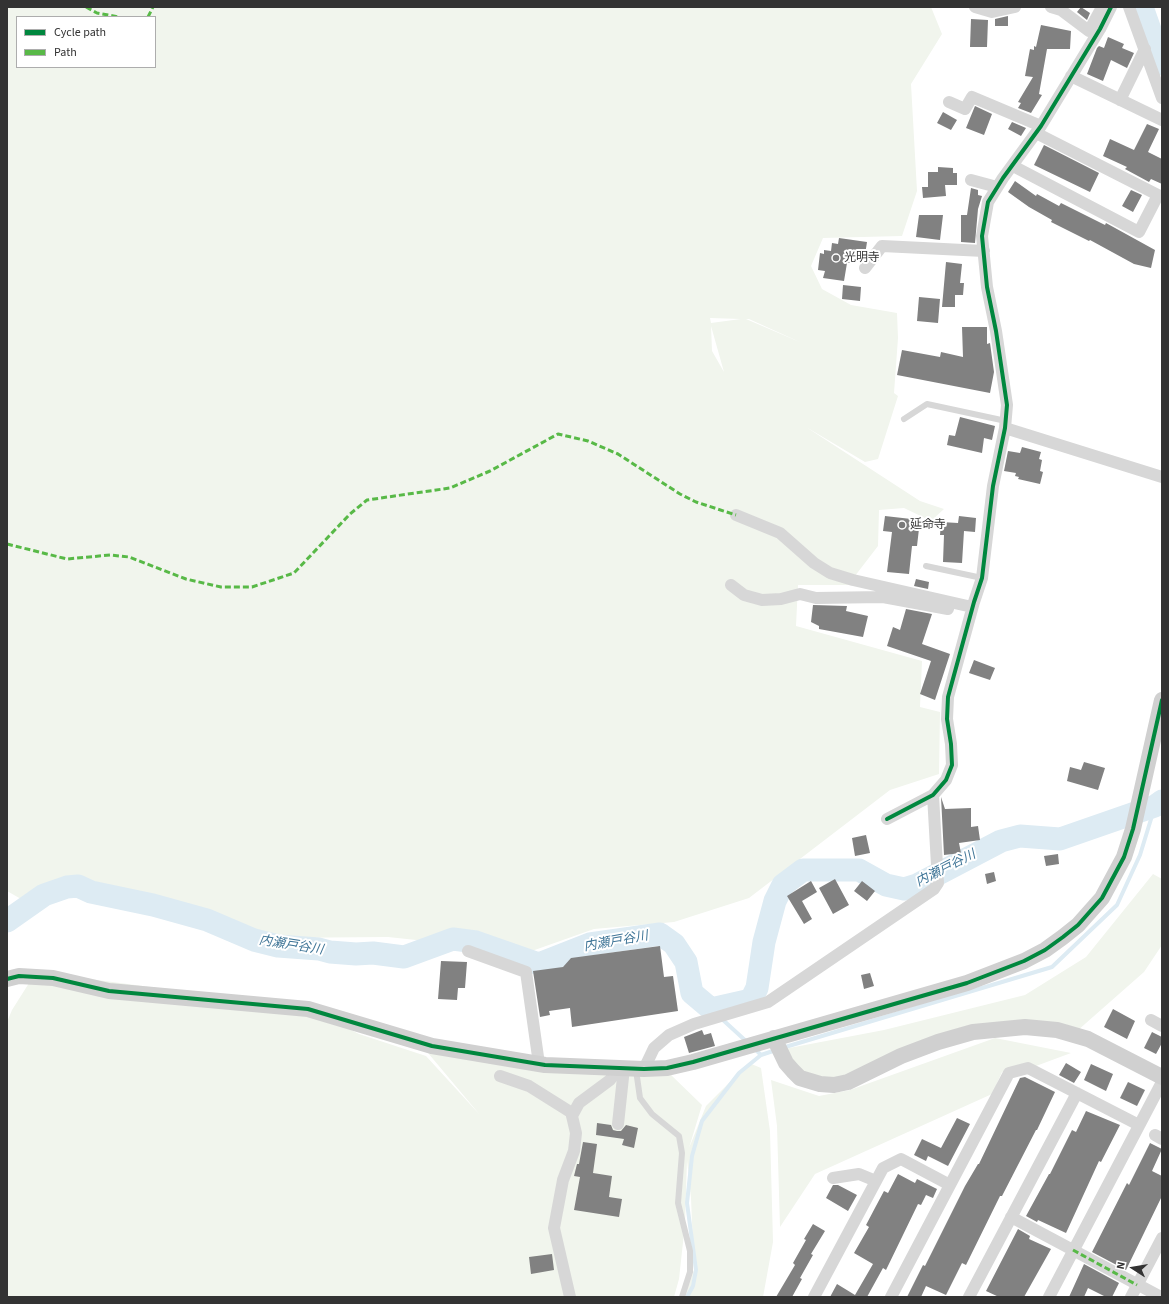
<!DOCTYPE html>
<html>
<head>
<meta charset="utf-8">
<style>
  body { margin:0 }
  #map { position:relative; width:1169px; height:1304px; overflow:hidden; background:#fff; font-family:"Source Sans 3",sans-serif }
  canvas { display:block }
  .frame { position:absolute; inset:0; border:8px solid #333; pointer-events:none }
  .legend { position:absolute; left:16px; top:16px; width:140px; height:52px; box-sizing:border-box; background:#fff; border:1px solid #adadad; margin:0; padding:5px 7px; list-style:none; font-size:12px; color:#333 }
  .legend li { display:flex; align-items:center; gap:8px; height:20px }
  .legend b { width:20px; border:1px solid #adadad }
  .north { position:absolute; left:1113px; top:1248px; width:40px; height:40px; -webkit-text-stroke:3px #fff; paint-order:stroke; rotate:282deg; font-size:11px; font-weight:700; line-height:16px; text-align:center; color:#333 }
  .north::after { content:''; display:block; margin:auto; width:14px; height:18px; background:#333; clip-path:polygon(50% 0,100% 100%,50% 72%,0 100%) }
</style>
</head>
<body>
<div id="map">
<canvas width="1169" height="1304"></canvas>
<div class="frame"></div>
<ul class="legend">
<li><b style="height:5px;background:#00873e"></b>Cycle path</li>
<li><b style="height:5px;background:#58b947"></b>Path</li>
</ul>
<div class="north">N</div>
</div>
<script>
const ctx = document.querySelector('canvas').getContext('2d');
ctx.lineJoin = 'round';
function paint(path, color) {
  ctx.fillStyle = color;
  ctx.fill(path, 'evenodd');
}
function shape(rows) {
  const path = new Path2D();
  for (const r of rows) {
    path.moveTo(r[0], r[1]);
    for (let i = 2; i < r.length; i += 2) path.lineTo(r[i], r[i + 1]);
  }
  return path;
}
function trace(path, color, width, dash) {
  ctx.strokeStyle = color;
  ctx.lineWidth = width;
  ctx.lineCap = dash ? 'butt' : 'round';
  ctx.setLineDash(dash || []);
  ctx.stroke(path);
}
function label(font, color, halo, rows, align = 'center') {
  ctx.font = font + ' "Source Sans 3","Noto Sans JP",sans-serif';
  ctx.lineWidth = 4;
  ctx.setLineDash([]);
  ctx.textBaseline = 'middle';
  ctx.strokeStyle = halo;
  ctx.fillStyle = color;
  for (const [text, x, y, turn = 0] of rows) {
    ctx.save();
    ctx.translate(x, y);
    ctx.rotate((+turn || 0) * Math.PI / 180);
    ctx.textAlign = isNaN(turn) ? turn : align;
    if (halo) ctx.strokeText(text, 0, 0);
    ctx.fillText(text, 0, 0);
    ctx.restore();
  }
}
paint(shape([
  [7,7,931,7,942,34,911,84,917,191,902,236,823,238,811,266,822,289,851,305,897,313,898,338,894,393,898,396,878,459,865,462,806,427,920,501,944,509,931,521,904,508,879,510,878,546,848,585,798,585,796,626,922,661,920,707,940,712,939,774,890,790,749,898,674,922,594,929,529,952,388,937,269,938,78,882,33,897,21,899,7,891],
  [17,17,155,17,155,67,17,67],
  [710,318,741,319,711,323],
  [746,319,749,319,802,343],
  [711,325,711,326,724,372,712,351],
  [1153,874,1162,879,1162,945,1144,972,1077,1031,988,1030,834,1085,805,1075,784,1049,884,1030,1025,995,1086,957],
  [36,972,181,991,317,1013,359,1034,426,1056,480,1115,428,1053,669,1073,702,1105,689,1148,706,1106,749,1063,761,1068,770,1131,773,1242,763,1297,685,1297,694,1270,691,1198,687,1160,685,1224,679,1279,674,1297,7,1297,7,1022,12,1010],
  [995,1038,1071,1053,1036,1066,1002,1072,992,1094,815,1174,780,1227,777,1126,771,1080,819,1096,850,1090]
]), '#f1f5ed');
trace(shape([
  [711,1009,747,1042],
  [782,1048,1052,967,1117,905,1140,855,1155,806],
  [761,1055,776,1050],
  [687,1297,693,1286,696,1270,687,1203,692,1156,702,1121,739,1073,761,1055,755,1049]
]), '#ddebf3', 4);
trace(shape([
  [1142,7,1162,64],
  [7,921,44,895,67,887,78,886,91,892,153,905,207,920,254,940,278,946,319,949,330,952,356,954,373,953,404,957,453,939,476,942,539,964,590,944,660,934,674,944,686,962,692,993,711,1009,751,1000,757,988,764,942,775,901,783,885,803,870,859,870,886,885,904,889,917,885,1001,841,1020,836,1060,839,1155,806,1162,801]
]), '#ddebf3', 23);
paint(shape([
  [1081,7,1090,13,1087,20,1077,12],
  [1008,16,1008,26,995,26,995,19],
  [971,19,988,20,987,47,970,47],
  [1041,25,1071,31,1070,49,1047,49,1039,94,1042,95,1031,113,1018,108,1021,103,1018,102,1033,77,1025,76,1030,49,1034,50,1034,46,1036,47],
  [1108,37,1124,44,1122,48,1134,53,1127,68,1111,60,1103,81,1087,74,1097,48,1099,46,1104,48],
  [975,106,992,114,984,135,966,128],
  [943,112,957,120,951,130,937,123],
  [1012,122,1026,128,1021,136,1008,129],
  [1147,124,1159,129,1148,152,1162,159,1162,184,1151,179,1149,182,1125,169,1127,167,1103,156,1110,139,1134,150],
  [1044,145,1099,173,1090,192,1034,165],
  [938,167,953,168,953,173,957,173,957,185,945,185,946,196,923,198,922,187,928,187,928,172,938,172],
  [1015,181,1036,196,1037,194,1059,206,1061,203,1105,225,1106,223,1155,250,1151,268,1134,264,1090,240,1089,241,1051,222,1052,220,1029,207,1008,192],
  [971,188,978,190,978,195,982,196,978,209,975,243,961,242,961,215,967,215],
  [1131,190,1142,195,1133,212,1122,206],
  [919,215,943,215,940,240,916,237],
  [839,238,867,242,865,255,852,253,851,263,847,263,844,281,823,278,825,271,818,270,820,253,824,254,824,250,831,251,832,243,838,244],
  [946,262,962,264,960,283,964,283,963,295,955,295,955,307,942,307],
  [843,285,861,287,860,301,842,299],
  [919,297,940,299,938,323,917,321],
  [962,327,987,327,987,344,990,343,994,372,990,393,897,375,902,350,940,357,941,352,963,357],
  [960,417,995,426,992,440,984,438,982,453,947,445,949,435,955,436],
  [1022,447,1041,452,1039,459,1042,460,1040,471,1043,472,1040,484,1018,479,1019,477,1015,476,1016,473,1004,471,1008,451,1020,453],
  [885,516,920,520,917,546,912,546,909,574,887,572,892,532,883,531],
  [959,516,976,518,975,532,964,531,962,563,943,562,944,535,940,535,941,522,958,523],
  [916,579,929,582,928,589,914,586],
  [813,605,847,606,846,611,868,616,863,637,819,629,819,626,811,622],
  [906,609,932,614,922,644,950,654,935,700,920,694,931,661,887,646,893,627,900,630],
  [974,660,995,668,990,680,969,673],
  [1084,762,1105,768,1098,790,1067,781,1070,767,1081,770],
  [941,797,945,809,971,808,971,827,978,826,980,840,959,843,961,853,944,855],
  [866,835,870,853,855,856,852,838],
  [1058,854,1059,864,1046,866,1044,856],
  [994,872,996,881,987,884,985,874],
  [835,879,849,905,833,914,819,888],
  [811,881,817,892,802,901,812,919,804,924,787,896],
  [862,881,875,891,867,901,854,891],
  [660,946,664,977,673,976,678,1011,572,1027,570,1008,549,1011,550,1015,540,1017,533,971,563,967,571,958],
  [441,961,467,962,465,988,458,988,457,1000,438,999],
  [870,973,874,986,864,989,861,975],
  [1113,1009,1135,1021,1127,1039,1104,1027],
  [702,1030,704,1035,711,1033,715,1046,689,1053,684,1037],
  [1152,1032,1162,1037,1162,1043,1156,1054,1144,1048],
  [1066,1063,1081,1072,1074,1083,1059,1075],
  [1091,1064,1113,1074,1106,1091,1084,1080],
  [1025,1077,1055,1092,1037,1130,1036,1130,1002,1196,1000,1196,966,1265,962,1263,946,1295,926,1286,921,1297,907,1297,923,1265,925,1266,965,1186,978,1164,979,1164,1020,1078],
  [1128,1082,1145,1090,1137,1106,1120,1098],
  [1086,1111,1120,1125,1101,1162,1099,1161,1066,1233,1038,1220,1037,1222,1026,1216,1049,1174,1050,1174,1072,1130,1076,1132],
  [957,1118,970,1124,948,1166,928,1156,926,1161,914,1155,922,1139,941,1148],
  [597,1123,611,1125,613,1130,617,1131,621,1131,626,1125,638,1128,634,1148,622,1145,624,1139,596,1135],
  [583,1142,597,1144,593,1173,612,1176,609,1197,622,1199,619,1217,574,1210,580,1177,574,1176,577,1164,579,1164],
  [1150,1143,1162,1149,1152,1171,1162,1176,1162,1196,1126,1270,1092,1252,1127,1183,1129,1185],
  [898,1174,915,1183,917,1179,937,1189,933,1198,926,1195,921,1205,918,1204,886,1270,883,1268,867,1297,830,1297,837,1284,855,1295,873,1264,854,1253,869,1227,866,1225,876,1206,884,1191,888,1193],
  [833,1185,838,1185,857,1195,848,1211,826,1198],
  [813,1224,825,1231,811,1254,813,1255,800,1278,802,1279,792,1297,776,1297,795,1265,793,1263,806,1240,804,1239],
  [1018,1229,1030,1236,1029,1239,1051,1249,1024,1297,999,1297,986,1291],
  [552,1254,554,1270,531,1274,529,1257],
  [1084,1264,1119,1283,1112,1297,1106,1297,1088,1288,1084,1297,1069,1297]
]), '#818181');
trace(shape([
  [904,419,927,404,1006,421],
  [926,566,982,578],
  [636,1070,640,1098,652,1114,679,1136,682,1153,678,1203,690,1251,690,1272,682,1297]
]), '#d7d7d7', 6);
trace(shape([
  [975,7,992,12,1015,7],
  [1051,7,1061,10,1089,31,1102,7],
  [1129,7,1162,98],
  [1071,76,1162,120],
  [1120,100,1145,49],
  [949,102,965,109,972,97,1041,126],
  [1013,166,1139,232,1158,195,1036,133],
  [971,180,997,187],
  [865,268,882,246,984,251],
  [1005,428,1162,477],
  [736,515,780,533,814,563,830,573,853,580,972,607],
  [731,585,744,595,762,600,781,599,800,594,816,598,883,597,948,609],
  [887,819,933,795,946,780,952,765,951,744,947,719,948,697,974,602,982,578,993,486,1005,428,1007,405,996,331,987,287,982,236,988,202,1003,178,1041,126,1100,29,1111,7],
  [468,951,526,972,539,1064],
  [1151,1020,1162,1026],
  [644,1069,654,1048,669,1035,694,1024,768,1002,934,889,938,883,933,795],
  [500,1076,529,1086,572,1113],
  [618,1124,624,1068],
  [1155,1135,1162,1139],
  [833,1178,859,1174,876,1181],
  [1011,1217,1161,1297],
  [570,1297,554,1228,563,1180,574,1151,576,1133,572,1116,579,1103,610,1080,618,1068],
  [814,1297,883,1168,901,1159,950,1185],
  [891,1297,1009,1073,1028,1068,1139,1125],
  [969,1297,1077,1093],
  [1049,1297,1162,1082],
  [1131,1297,1162,1238]
]), '#d7d7d7', 12);
trace(shape([
  [7,979,19,976,53,978,109,991,308,1009,432,1046,545,1065,644,1069,667,1068,693,1062,967,983,1024,961,1045,950,1063,937,1078,925,1102,898,1124,857,1133,829,1162,700],
  [774,1038,786,1063,793,1071,800,1078,820,1084,834,1085,848,1082,901,1056,938,1042,973,1032,1025,1027,1057,1030,1088,1039,1162,1077]
]), '#d0d0d0', 16);
trace(shape([
  [86,7,97,13,119,17],
  [148,17,153,7],
  [7,544,67,559,110,555,129,557,186,579,221,587,252,587,294,573,350,514,367,500,450,488,490,471,558,434,588,441,618,454,680,494,696,502,736,515],
  [1073,1250,1137,1285]
]), '#58b947', 3, [6, 3]);
trace(shape([
  [887,819,933,795,946,780,952,765,951,744,947,719,948,697,974,602,982,578,993,486,1005,428,1007,405,996,331,987,287,982,236,988,202,1003,178,1041,126,1100,29,1111,7],
  [7,979,19,976,53,978,109,991,308,1009,432,1046,545,1065,644,1069,667,1068,693,1062,967,983,1024,961,1045,950,1063,937,1078,925,1102,898,1124,857,1133,829,1162,700]
]), '#00873e', 4);
for (const [x, y, r, color] of [
  [836,258,4,"#7a7a7a"],
  [902,525,4,"#7a7a7a"]
]) {
  const dot = new Path2D();
  dot.arc(x, y, r, 0, 2 * Math.PI);
  ctx.fillStyle = color;
  ctx.fill(dot);
  trace(dot, '#fff', 1.5);
}
label('12px', '#333', '#fff', [
  ["光明寺",844,258],
  ["延命寺",910,525]
], 'left');
label('italic 13px', '#3f7597', '#fff', [
  ["内瀬戸谷川",946,869,-27],
  ["内瀬戸谷川",616,942,-10],
  ["内瀬戸谷川",291,946,9]
]);
</script>
</body>
</html>
